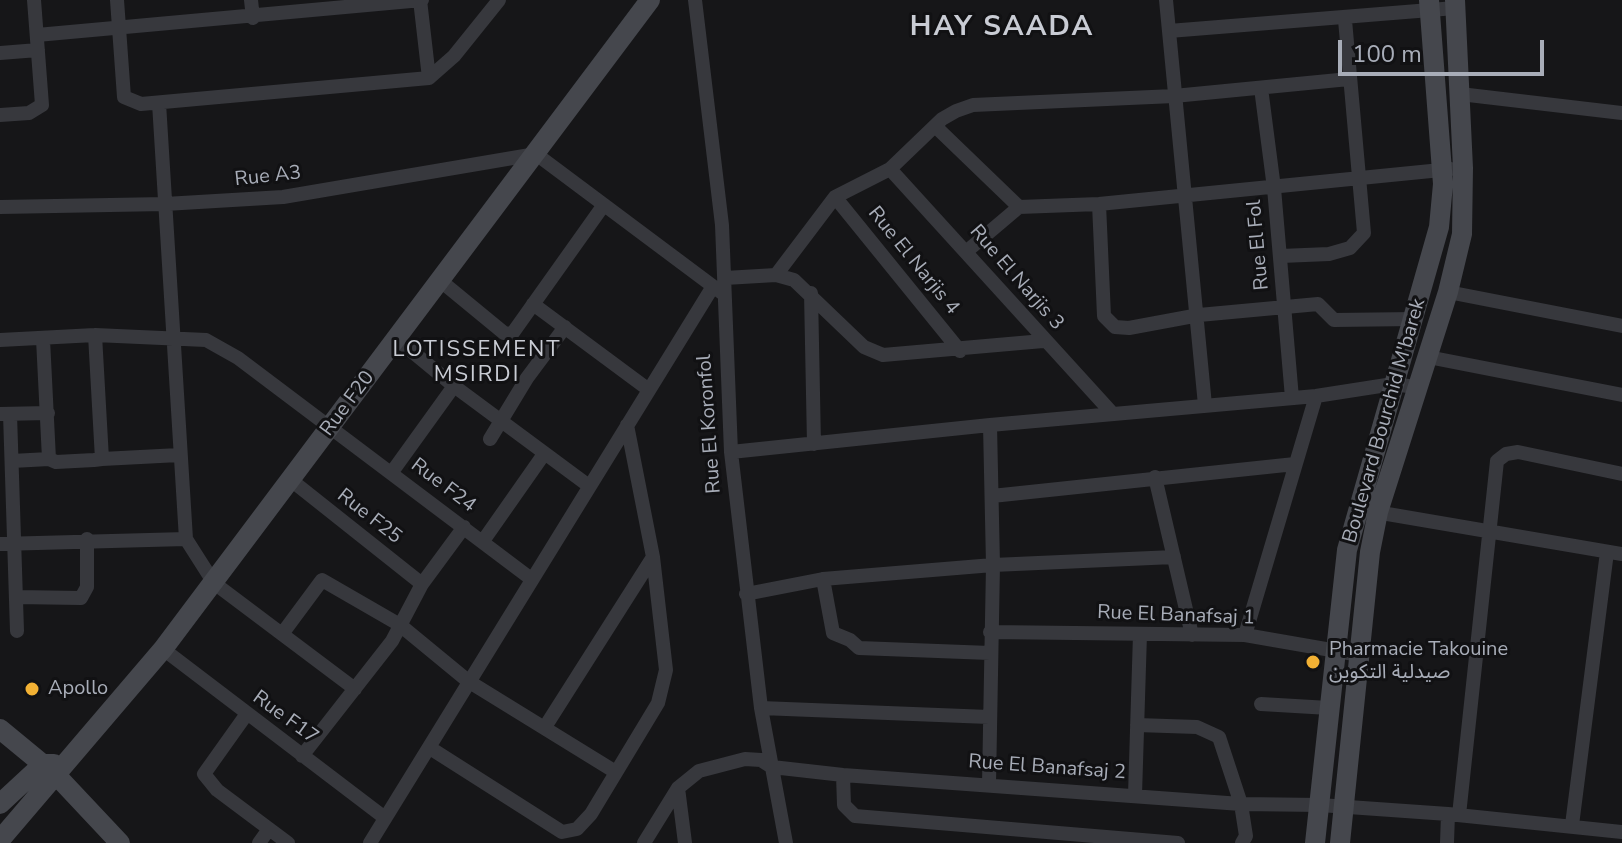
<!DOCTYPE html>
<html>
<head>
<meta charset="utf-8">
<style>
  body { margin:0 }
  #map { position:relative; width:1622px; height:843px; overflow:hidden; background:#161618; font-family:"Nunito Sans",sans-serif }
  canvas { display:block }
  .scale { position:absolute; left:1338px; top:40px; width:206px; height:36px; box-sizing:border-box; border:4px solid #a8adb8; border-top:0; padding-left:10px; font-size:24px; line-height:28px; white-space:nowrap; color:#a8adb8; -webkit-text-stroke:6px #111113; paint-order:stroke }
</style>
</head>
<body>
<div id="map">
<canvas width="1622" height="843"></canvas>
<div class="scale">100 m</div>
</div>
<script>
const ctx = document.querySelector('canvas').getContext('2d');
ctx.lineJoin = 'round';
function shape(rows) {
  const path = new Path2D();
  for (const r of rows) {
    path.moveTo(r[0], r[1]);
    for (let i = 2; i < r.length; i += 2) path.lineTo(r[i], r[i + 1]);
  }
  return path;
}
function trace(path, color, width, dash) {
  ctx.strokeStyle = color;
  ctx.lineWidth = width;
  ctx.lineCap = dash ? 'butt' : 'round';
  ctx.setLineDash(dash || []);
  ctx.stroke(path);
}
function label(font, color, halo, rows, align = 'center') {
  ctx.font = font + ' "Nunito Sans","Noto Sans Arabic",sans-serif';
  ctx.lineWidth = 6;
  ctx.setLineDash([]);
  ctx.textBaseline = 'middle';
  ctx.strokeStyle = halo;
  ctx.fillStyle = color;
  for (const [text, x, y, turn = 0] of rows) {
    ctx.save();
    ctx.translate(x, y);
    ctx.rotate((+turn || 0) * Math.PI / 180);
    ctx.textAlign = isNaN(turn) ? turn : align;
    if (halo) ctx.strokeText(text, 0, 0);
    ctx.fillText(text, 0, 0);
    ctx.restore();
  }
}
trace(shape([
  [117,0,124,97,141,104,429,78,454,56,499,0],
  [251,0,253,18],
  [420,0,429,78],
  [695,0,722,225,731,452,761,708,786,843],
  [1166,0,1205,405],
  [1169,31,1455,8],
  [37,35,422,0],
  [0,53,38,50],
  [1261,88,1274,188,1292,398],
  [1460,94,1622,113],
  [159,103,186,539,214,583,355,689],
  [0,115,29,113,42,105,34,0],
  [936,127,1019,207],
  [890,169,1112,413],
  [835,197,960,351],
  [1099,204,1104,316,1115,327,1129,328,1199,315,1318,304,1334,320,1415,319],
  [0,207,165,204,283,197,536,154,722,293],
  [967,251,1019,207,1099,204,1451,169],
  [1281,256,1329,254,1350,248,1364,233,1345,20],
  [776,275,835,197,890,169,942,119,956,111,973,105,1174,96,1349,79],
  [725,278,776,275,794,280,864,347,883,355,1043,341],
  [442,282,504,333,512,334,603,206],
  [1448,292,1622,326],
  [811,293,814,444],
  [533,304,649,390],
  [43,339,49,459,56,462,94,460,102,459,95,335],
  [397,339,454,386,589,486],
  [0,340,95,335,206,340,238,358,530,578],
  [1428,357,1622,395],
  [0,414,48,413],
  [10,414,17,631],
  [490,439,527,378,565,327],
  [731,452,990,425,1316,396,1393,384,1416,387],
  [102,459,179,455],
  [12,461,49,459],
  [392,472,454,386],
  [1155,477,1192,635],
  [291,480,422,584],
  [992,496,1295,464],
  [1370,511,1622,554],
  [483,541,544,454],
  [0,544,186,539],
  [823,579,833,633,850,640,859,648,990,653],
  [746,594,823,579,993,565,1174,557],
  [16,597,81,598,87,587,87,539],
  [990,632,1245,635,1360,655],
  [282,634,322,580,400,625,468,681,614,771],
  [1245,635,1316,396],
  [163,649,385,818],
  [1261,704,1329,708],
  [761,708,989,717],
  [246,715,204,774,217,790,288,843],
  [1137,725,1197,727,1219,737,1241,804,1246,836,1242,843],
  [545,727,653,557],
  [430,748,562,832,577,829,591,814,658,703,666,670,653,557,627,425],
  [302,756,392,641,422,584,464,527],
  [843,775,844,805,855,816,1178,843],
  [989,784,993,565,990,425],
  [678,788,685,843],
  [1135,795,1140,634],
  [1459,815,1497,461,1506,454,1518,452,1622,474],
  [1572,825,1607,552],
  [259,843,269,829],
  [370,843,712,288],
  [644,843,678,788,699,771,745,759,761,760,772,767,843,775,1241,804,1320,805,1448,814,1622,832],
  [1447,843,1448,814]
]), '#37383d', 14);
trace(shape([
  [0,729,57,776,120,843],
  [0,804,43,764,54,764],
  [0,840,163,649,650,0],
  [1315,843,1347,550,1439,227,1443,184,1429,0],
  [1340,843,1370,552,1378,512,1448,292,1462,234,1463,168,1455,0]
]), '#45474d', 20);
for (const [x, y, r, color] of [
  [1313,662,8,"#f2b134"],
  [32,689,8,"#f2b134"]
]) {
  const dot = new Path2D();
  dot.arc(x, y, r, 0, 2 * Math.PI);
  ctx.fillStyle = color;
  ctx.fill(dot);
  trace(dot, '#111113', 3);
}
label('20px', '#a8adb8', '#111113', [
  ["Rue A3",268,177,-6],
  ["Rue El Fol",1259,245,-95],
  ["Rue El Narjis 4",913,261,51],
  ["Rue El Narjis 3",1016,278,49],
  ["Rue F20",348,404,-53],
  ["Boulevard Bourchid M'barek",1385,421,-74],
  ["Rue El Koronfol",710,424,-94],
  ["Rue F24",443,486,37],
  ["Rue F25",369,517,38],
  ["Rue El Banafsaj 1",1176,616,2],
  ["Rue F17",285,718,36],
  ["Rue El Banafsaj 2",1047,768,4]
]);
label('20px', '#a8adb8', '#111113', [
  ["Pharmacie Takouine",1329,650],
  ["صيدلية التكوين",1329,673],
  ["Apollo",48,689]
], 'left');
ctx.letterSpacing = '2px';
label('22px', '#c9ccd4', '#111113', [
  ["LOTISSEMENT",477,351],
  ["MSIRDI",477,376]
]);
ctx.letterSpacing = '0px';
ctx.letterSpacing = '2px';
label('bold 28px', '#c9ccd4', '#111113', [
  ["HAY SAADA",1002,28]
]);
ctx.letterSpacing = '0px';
</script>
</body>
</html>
